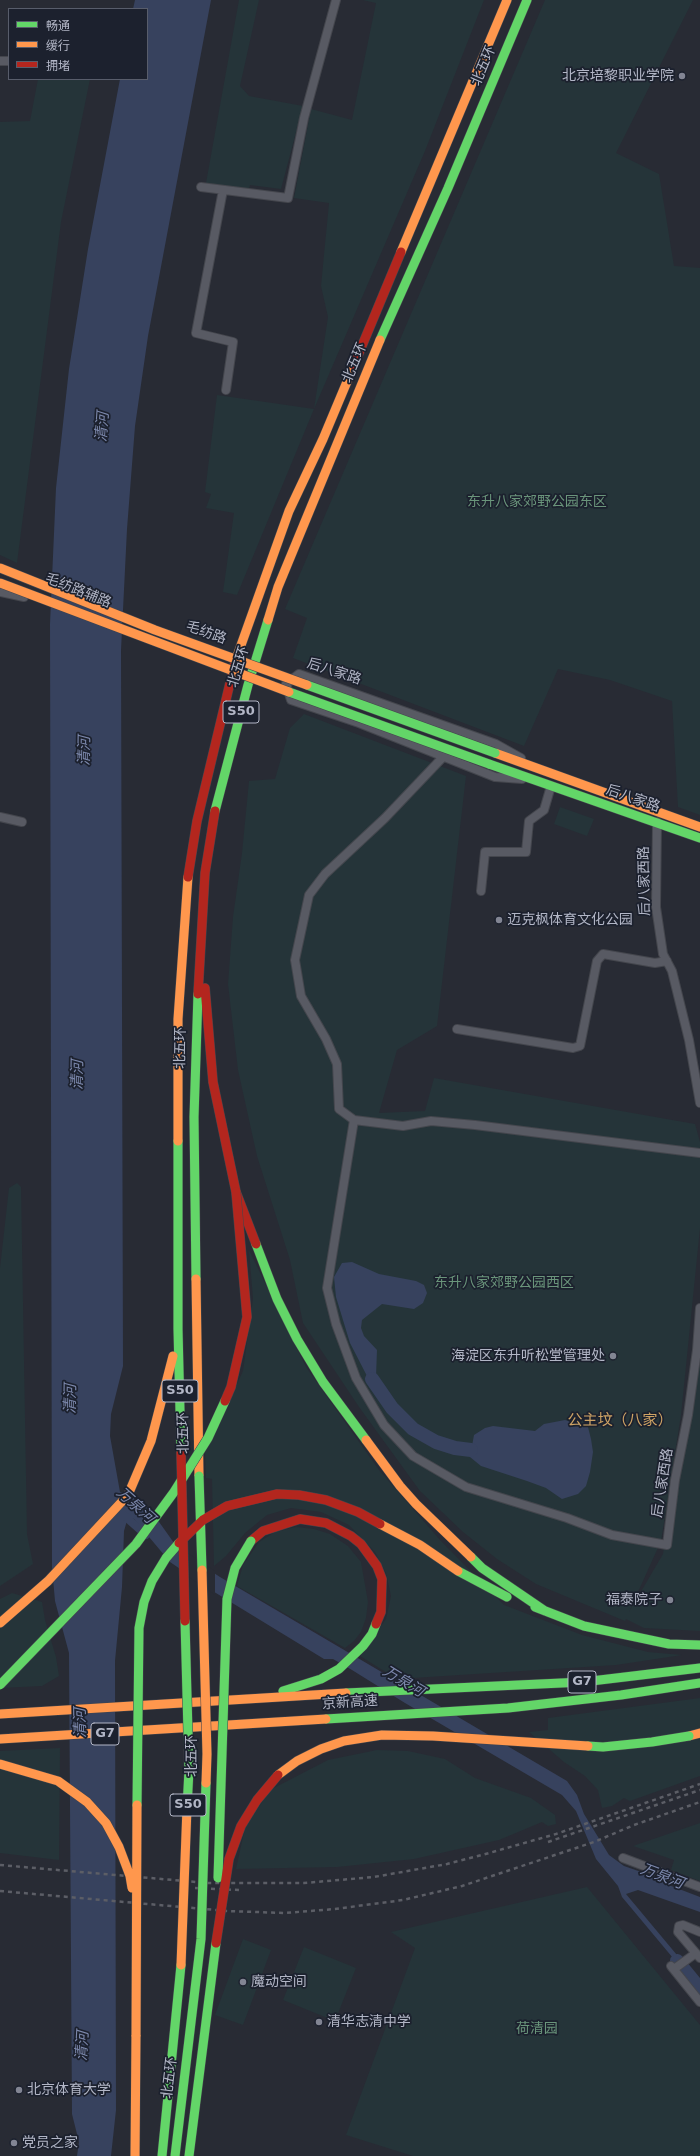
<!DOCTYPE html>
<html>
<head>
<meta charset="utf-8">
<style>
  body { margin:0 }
  #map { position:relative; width:700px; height:2156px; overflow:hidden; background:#282b34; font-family:"DejaVu Sans","Noto Sans SC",sans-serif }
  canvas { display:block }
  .legend { position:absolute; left:8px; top:8px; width:140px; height:72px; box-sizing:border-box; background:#1c212e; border:1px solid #585d6b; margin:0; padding:5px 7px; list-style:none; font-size:12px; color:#b2b6c6 }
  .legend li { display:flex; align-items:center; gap:8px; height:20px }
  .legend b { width:20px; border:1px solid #585d6b }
</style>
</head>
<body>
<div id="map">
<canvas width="700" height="2156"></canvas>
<ul class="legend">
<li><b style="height:5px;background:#63d668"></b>畅通</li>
<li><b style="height:5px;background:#ff974d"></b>缓行</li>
<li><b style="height:5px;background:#b3261e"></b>拥堵</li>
</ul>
</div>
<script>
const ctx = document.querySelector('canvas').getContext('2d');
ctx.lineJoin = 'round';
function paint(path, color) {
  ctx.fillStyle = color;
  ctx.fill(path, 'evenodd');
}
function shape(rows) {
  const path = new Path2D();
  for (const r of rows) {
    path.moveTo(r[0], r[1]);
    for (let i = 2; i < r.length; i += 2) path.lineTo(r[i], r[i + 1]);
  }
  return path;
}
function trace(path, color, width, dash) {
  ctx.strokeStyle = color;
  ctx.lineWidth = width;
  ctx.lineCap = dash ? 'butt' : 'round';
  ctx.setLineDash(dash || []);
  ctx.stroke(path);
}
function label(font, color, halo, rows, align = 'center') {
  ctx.font = font + ' "DejaVu Sans","Noto Sans SC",sans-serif';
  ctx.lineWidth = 3.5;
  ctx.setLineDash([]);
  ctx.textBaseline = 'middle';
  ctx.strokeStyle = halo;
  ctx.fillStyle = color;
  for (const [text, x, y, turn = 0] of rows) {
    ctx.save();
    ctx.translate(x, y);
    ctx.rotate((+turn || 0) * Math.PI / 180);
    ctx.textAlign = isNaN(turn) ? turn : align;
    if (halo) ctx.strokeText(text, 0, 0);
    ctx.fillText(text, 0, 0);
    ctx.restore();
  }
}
paint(shape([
  [239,0,259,0,240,86,249,96,303,106,281,189,250,185,249,189,206,183],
  [363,0,484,0,425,151,314,409,237,595,223,592,234,513,206,508,211,494,205,492,217,395,314,409,328,317,321,286,329,203,294,198,311,109,352,120,376,3],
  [545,0,693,0,616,153,659,174,674,266,700,268,700,815,678,807,672,701,610,680,558,669,524,746,293,658,307,618,285,609],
  [38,79,90,79,61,222,17,563,0,555,0,122,30,121],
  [304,714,466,776,437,1026,397,1050,379,1113,425,1111,434,1078,695,1124,700,1142,700,1228,681,1415,661,1541,629,1612,663,1554,700,1307,700,1631,644,1628,626,1619,625,1621,536,1584,497,1559,463,1532,420,1491,359,1407,303,1323,290,1260,257,1156,238,1070,228,984,233,917,242,853,249,781,275,779,290,728],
  [560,807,594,819,587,836,554,824],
  [17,1183,21,1187,27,1534,33,1564,0,1586,0,1268,9,1188],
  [249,1250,306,1367,379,1470,440,1540,504,1605,582,1635,648,1652,682,1655,616,1665,397,1679,360,1656,386,1619,391,1596,386,1573,375,1552,349,1525,321,1512,291,1508,267,1515,245,1533,226,1556,214,1566,212,1479,206,1478,205,1453,243,1371,253,1299],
  [296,1527,314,1529,330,1534,348,1546,361,1562,368,1602,366,1618,361,1632,354,1641,345,1648,237,1586,243,1565,259,1542,275,1532],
  [12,1593,42,1602,45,1620,56,1657,59,1676,42,1686,0,1688,0,1599],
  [700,1698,700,1776,630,1801,624,1798,612,1806,602,1808,598,1790,585,1776,564,1762,529,1732,548,1730,548,1718],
  [60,1748,59,1860,0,1853,0,1751],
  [377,1750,408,1751,445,1759,475,1778,531,1798,555,1815,556,1824,548,1826,542,1822,499,1840,414,1859,337,1867,236,1869,245,1828,270,1790,328,1760],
  [700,1823,700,1881,671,1870,674,1860,633,1846],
  [587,1887,700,2025,700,2156,413,2156,346,2135,415,1948,391,1932],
  [243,1939,271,1950,243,2025,215,2015],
  [304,1947,356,1968,335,2021,283,2000]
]), '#253439');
paint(shape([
  [135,0,211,0,148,336,135,426,127,529,121,650,123,1366,111,1414,110,1436,120,1492,133,1496,152,1512,179,1550,220,1577,567,1781,577,1795,584,1814,609,1855,624,1866,664,1880,666,1884,700,1897,700,1912,638,1890,626,1894,692,1973,688,1976,622,1897,618,1886,596,1859,576,1811,562,1795,405,1703,352,1670,333,1659,324,1659,211,1590,170,1562,134,1519,128,1517,124,1531,122,1587,115,1661,116,2110,111,2156,77,2156,79,2142,72,2114,69,1653,55,1601,52,1567,50,624,56,488,69,369,88,249,120,79,147,79,147,9,133,9],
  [352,1262,379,1274,416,1281,424,1285,427,1293,423,1303,414,1309,382,1304,362,1320,361,1328,364,1336,377,1350,376,1377,372,1379,367,1376,350,1343,336,1297,334,1277,342,1263],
  [565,1420,588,1427,591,1439,593,1452,590,1472,586,1486,578,1494,562,1499,546,1488,527,1481,481,1466,470,1457,474,1435,485,1428,493,1426,535,1431,544,1424]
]), '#37425e');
paint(shape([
  [186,1552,215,1571,215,1595,186,1575]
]), '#282b34');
trace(shape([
  [120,1512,146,1535]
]), '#37425e', 8);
trace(shape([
  [372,1379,392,1408,413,1429,436,1442,455,1448,471,1450],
  [677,1961,700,1989]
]), '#37425e', 14);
const street = shape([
  [0,61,9,61],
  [201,187,288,198,304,118,336,0],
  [223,190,196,333,233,342,226,390],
  [0,592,24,597],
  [444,756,385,818,325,874,309,895,295,960,301,996,326,1039,337,1064,339,1109,354,1120,403,1126,431,1121,475,1125,700,1153],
  [521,758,496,744,299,674,286,684,291,700,359,723,495,777,522,779],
  [0,817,22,822],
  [657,822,656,907,663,954,672,971,689,1040,700,1103],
  [481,891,485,852,526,852,529,821,544,810,551,786],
  [457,1029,573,1048,580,1046,597,961,603,954,655,963,667,961],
  [354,1120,327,1288,336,1324,356,1378,384,1425,413,1456,466,1487,567,1518,612,1535,667,1545,675,1480,688,1415,697,1350,700,1308],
  [623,1858,700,1887],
  [700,1932,683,1925,679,1926,678,1932,700,1958],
  [671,1966,700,2002],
  [674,1969,696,1953]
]);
const fast = shape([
  [380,340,448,188,527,0],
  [489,764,700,838],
  [215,811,248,685,268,620],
  [178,1141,178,1329,181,1452],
  [256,1244,277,1299,297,1339,323,1382,366,1440],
  [196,1279,194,1117,198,994],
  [471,1557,482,1568,545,1611],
  [458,1571,507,1597],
  [535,1607,584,1626,669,1644,700,1645],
  [283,1691,321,1679,339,1669,363,1646,372,1634,376,1624],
  [346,1693,583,1682,700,1668],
  [326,1719,508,1708,621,1695,700,1683],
  [189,2156,216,1943]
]);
const slow = shape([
  [401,252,507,0],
  [268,620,278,587,380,340],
  [235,662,289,511,323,439,354,365],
  [495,753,700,827],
  [178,1141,178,1019,188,877],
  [196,1279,199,1476],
  [366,1440,400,1486,416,1504,471,1557],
  [0,1623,48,1581,128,1495,151,1441,173,1356],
  [0,1714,346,1693],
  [689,1736,700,1733],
  [0,1739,326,1719],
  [135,2156,136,2035]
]);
const jam = shape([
  [354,365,401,252],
  [188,877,197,821,235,662],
  [205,988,213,1082,236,1192,256,1244],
  [198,994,205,873,215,811],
  [251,1541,263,1531,300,1519,326,1523,351,1536,361,1544,377,1566,382,1579,381,1612,376,1624]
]);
trace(street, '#44464d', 10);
trace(fast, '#44464d', 10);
trace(slow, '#44464d', 10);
trace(jam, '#44464d', 10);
trace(street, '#585a63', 8);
trace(fast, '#63d668', 9);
trace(slow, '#ff974d', 9);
trace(jam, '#b3261e', 9);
trace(shape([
  [548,1842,700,1790],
  [0,1865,208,1883,304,1883,374,1877,447,1864,482,1855,556,1834,700,1784],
  [195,1888,239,1890],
  [0,1891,227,1911,285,1913,335,1909,403,1900,462,1886,594,1842,634,1825,700,1802]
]), '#5c5e66', 2.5, [4, 4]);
const fastBridge = shape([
  [307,685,495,753],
  [289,692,489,764],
  [199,1476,202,1570],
  [185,1621,189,1770,187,1808],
  [0,1685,136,1544,174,1492,208,1438,225,1401],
  [588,1746,603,1747,652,1742,689,1736],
  [137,1805,139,1628,144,1602,152,1581,166,1558,179,1543],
  [218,1878,227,1599,235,1568,251,1541],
  [162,2156,181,1965],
  [175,2156,201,1939,206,1783]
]);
const slowBridge = shape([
  [0,568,155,630,307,685],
  [0,583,289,692],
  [380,1524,420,1545,458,1571],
  [202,1570,207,1754,206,1783],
  [0,1764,58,1781,87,1802,106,1823,119,1847,130,1876,132,1888],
  [278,1775,297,1761,321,1749,344,1741,382,1735,433,1736,588,1746],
  [181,1965,187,1808],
  [136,2035,137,1805]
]);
const jamBridge = shape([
  [225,1401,231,1387,247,1317,236,1192],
  [181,1452,185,1621],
  [179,1543,203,1520,227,1506,277,1494,299,1495,326,1500,358,1512,380,1524],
  [216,1943,229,1859,241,1826,257,1800,278,1775]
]);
trace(fastBridge, '#44464d', 10, []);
trace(slowBridge, '#44464d', 10, []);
trace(jamBridge, '#44464d', 10, []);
trace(fastBridge, '#63d668', 9);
trace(slowBridge, '#ff974d', 9);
trace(jamBridge, '#b3261e', 9);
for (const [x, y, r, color] of [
  [682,76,4,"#828593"],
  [499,920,4,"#828593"],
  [613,1356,4,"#828593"],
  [670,1600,4,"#828593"],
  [243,1982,4,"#828593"],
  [319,2022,4,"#828593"],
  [19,2090,4,"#828593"],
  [14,2143,4,"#828593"]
]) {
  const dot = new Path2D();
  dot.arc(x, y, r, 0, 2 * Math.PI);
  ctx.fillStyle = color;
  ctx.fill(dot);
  trace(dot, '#1c212e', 1.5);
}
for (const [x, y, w] of [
  [241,712,36],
  [180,1391,36],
  [582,1682,28],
  [105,1734,28],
  [188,1805,36]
]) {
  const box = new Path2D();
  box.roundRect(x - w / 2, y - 11, w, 22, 3);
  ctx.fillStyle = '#1c212e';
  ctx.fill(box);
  trace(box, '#b2b6c6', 1);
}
label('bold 13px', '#b2b6c6', null, [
  ["S50",241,712],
  ["S50",180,1391],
  ["G7",582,1682],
  ["G7",105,1734],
  ["S50",188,1805]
]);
label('14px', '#b2b6c6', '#1c212e', [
  ["北五环",484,66,-67],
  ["北五环",355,363,-67],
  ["毛纺路辅路",78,591,22],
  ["毛纺路",206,633,20],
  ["北五环",239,667,-73],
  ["后八家路",334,672,18],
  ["后八家路",633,799,19],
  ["后八家西路",645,881,-91],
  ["北五环",181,1048,-89],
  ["北五环",184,1433,-91],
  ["后八家西路",663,1483,-81],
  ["京新高速",350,1703,-4],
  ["北五环",192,1756,-90],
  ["北五环",170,2078,-83]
]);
label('14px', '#b2b6c6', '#1c212e', [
  ["北京培黎职业学院",674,76,"right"],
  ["迈克枫体育文化公园",507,920],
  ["海淀区东升听松堂管理处",605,1356,"right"],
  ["福泰院子",662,1600,"right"],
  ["魔动空间",251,1982],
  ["清华志清中学",327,2022],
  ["北京体育大学",27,2090],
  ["党员之家",22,2143]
], 'left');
label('14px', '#6a957b', '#1c212e', [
  ["东升八家郊野公园东区",537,502],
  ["东升八家郊野公园西区",504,1283],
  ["荷清园",537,2029]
]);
label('italic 15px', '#7c88ac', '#1c212e', [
  ["清河",103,427,-86],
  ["清河",85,751,-89],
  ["清河",78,1075,-89],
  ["清河",71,1399,-89],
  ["万泉河",135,1506,42],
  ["万泉河",403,1682,31],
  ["清河",81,1723,-91],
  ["万泉河",662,1877,21],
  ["清河",83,2046,-87]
]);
label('15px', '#cea365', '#1c212e', [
  ["公主坟（八家）",620,1421]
]);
</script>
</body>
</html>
